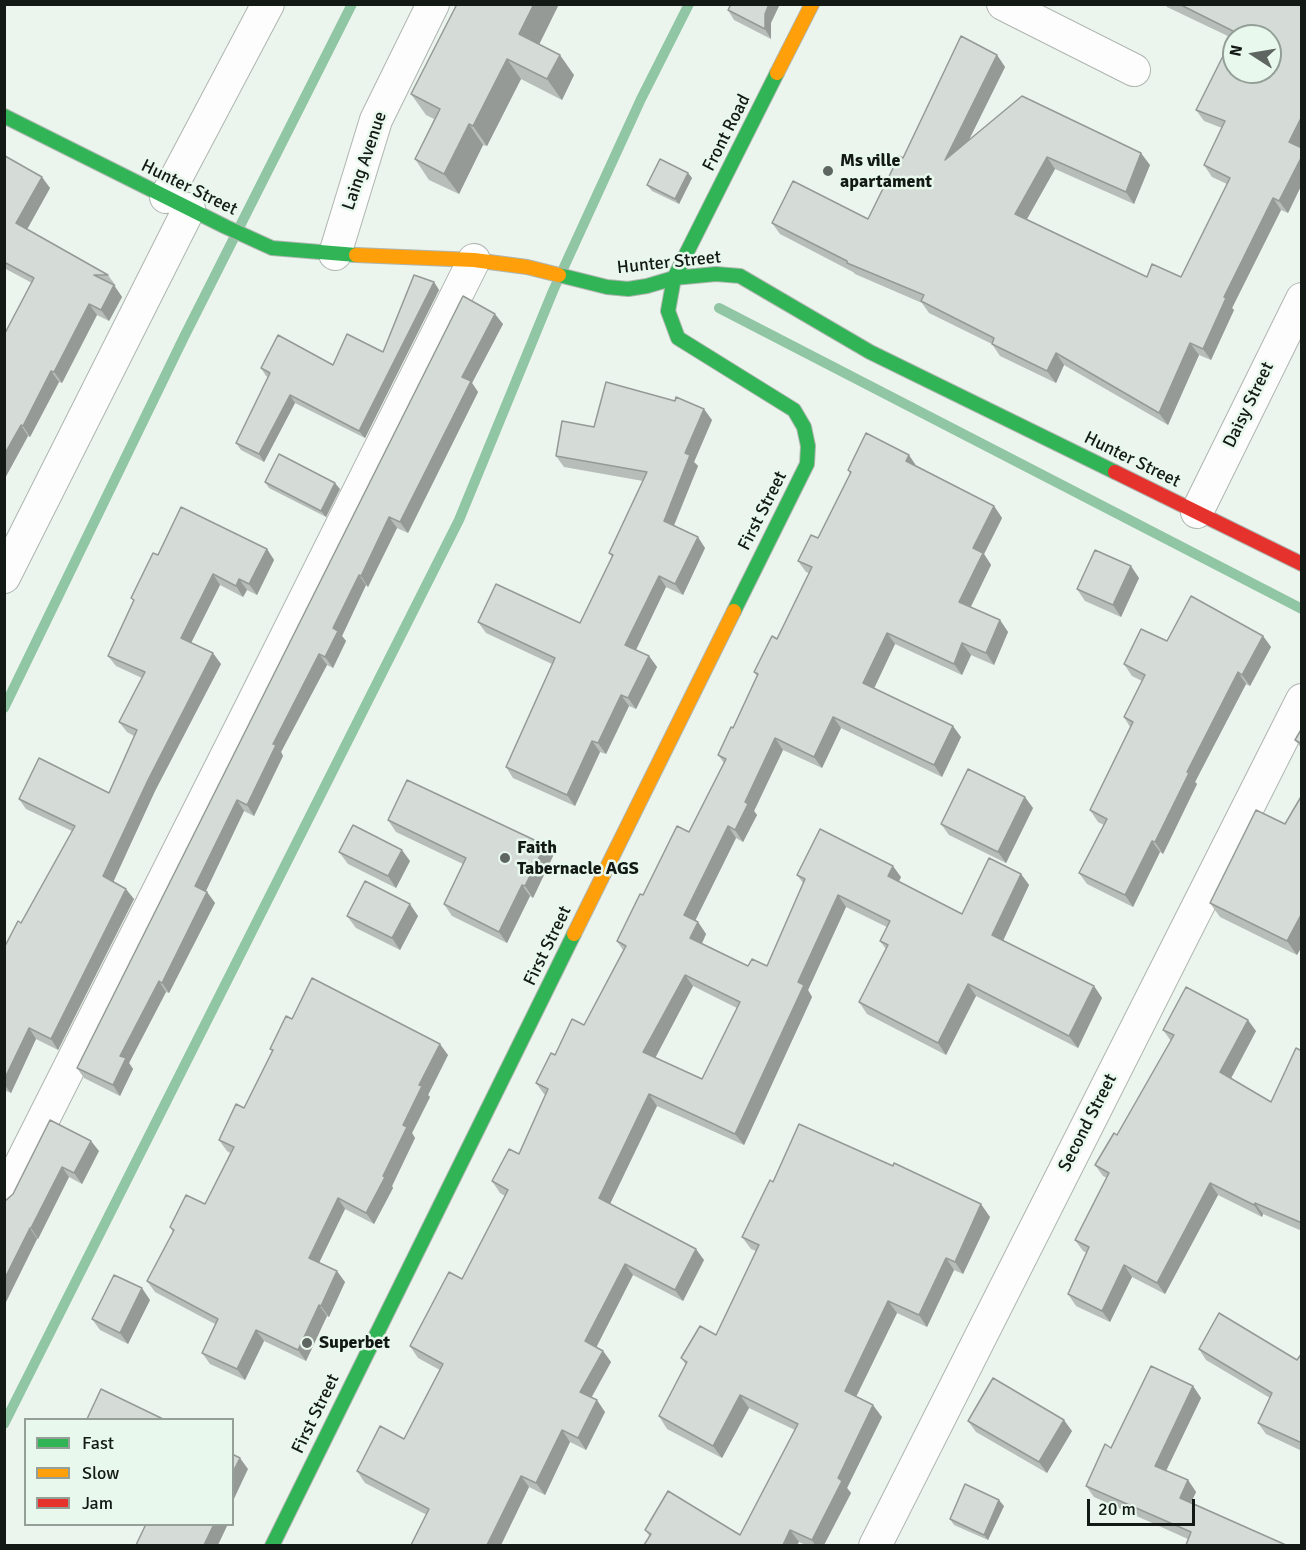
<!DOCTYPE html>
<html>
<head>
<meta charset="utf-8">
<style>
  body { margin:0 }
  #map { position:relative; width:1306px; height:1550px; overflow:hidden; background:#ecf4ee; font-family:Signika,sans-serif }
  canvas { display:block }
  .frame { position:absolute; inset:0; border:6px solid #131915; pointer-events:none }
  .legend { position:absolute; left:24px; top:1418px; width:210px; height:108px; box-sizing:border-box; background:#e8f8ed; border:2px solid #939f97; margin:0; padding:8px 10px; list-style:none; font-size:18px; color:#131915 }
  .legend li { display:flex; align-items:center; gap:12px; height:30px }
  .legend b { width:30px; border:2px solid #939f97 }
  .north { position:absolute; left:1222px; top:24px; width:60px; height:60px; box-sizing:border-box; background:#e8f8ed; border:2px solid #939f97; border-radius:50%; rotate:282deg; font-size:16px; font-weight:700; line-height:24px; text-align:center; color:#131915 }
  .north::after { content:''; display:block; margin:auto; width:21px; height:27px; background:#5f6661; clip-path:polygon(50% 0,100% 100%,50% 72%,0 100%) }
  .scale { position:absolute; left:1087px; top:1499px; width:108px; height:27px; box-sizing:border-box; border:3px solid #131915; border-top:0; padding-left:8px; font-size:18px; line-height:21px; white-space:nowrap; color:#131915; -webkit-text-stroke:4px #e8f8ed; paint-order:stroke }
</style>
</head>
<body>
<div id="map">
<canvas width="1306" height="1550"></canvas>
<div class="frame"></div>
<ul class="legend">
<li><b style="height:8px;background:#30b455"></b>Fast</li>
<li><b style="height:8px;background:#ff9f0a"></b>Slow</li>
<li><b style="height:8px;background:#e5322d"></b>Jam</li>
</ul>
<div class="north">N</div>
<div class="scale">20 m</div>
</div>
<script>
const ctx = document.querySelector('canvas').getContext('2d');
ctx.lineJoin = 'round';
function shape(rows) {
  const path = new Path2D();
  for (const r of rows) {
    path.moveTo(r[0], r[1]);
    for (let i = 2; i < r.length; i += 2) path.lineTo(r[i], r[i + 1]);
  }
  return path;
}
function trace(path, color, width, dash) {
  ctx.strokeStyle = color;
  ctx.lineWidth = width;
  ctx.lineCap = dash ? 'butt' : 'round';
  ctx.setLineDash(dash || []);
  ctx.stroke(path);
}
function paint(path, color) {
  ctx.fillStyle = color;
  ctx.fill(path, 'evenodd');
}
function label(font, color, halo, rows, align = 'center') {
  ctx.font = font + ' Signika,sans-serif';
  ctx.lineWidth = 5;
  ctx.setLineDash([]);
  ctx.textBaseline = 'middle';
  ctx.strokeStyle = halo;
  ctx.fillStyle = color;
  for (const [text, x, y, turn = 0] of rows) {
    ctx.save();
    ctx.translate(x, y);
    ctx.rotate((+turn || 0) * Math.PI / 180);
    ctx.textAlign = isNaN(turn) ? turn : align;
    if (halo) ctx.strokeText(text, 0, 0);
    ctx.fillText(text, 0, 0);
    ctx.restore();
  }
}
trace(shape([
  [719,308,1302,609],
  [4,708,184,337,352,4],
  [4,1424,459,520,553,291,641,99,689,4]
]), '#90c6a3', 10);
const street = shape([
  [1003,4,1134,70],
  [166,197,268,4],
  [335,254,376,120,433,4],
  [1197,512,1302,299],
  [4,577,189,209],
  [4,1197,250,709,474,260],
  [875,1546,1302,700]
]);
const fast = shape([
  [4,116,226,227,272,248,356,255],
  [559,275,607,287,628,289,647,286,674,278,716,274,740,276,870,352,1115,472],
  [734,611,807,464,808,446,804,427,794,410,678,338,668,311,674,278,777,73],
  [272,1546,574,934]
]);
const slow = shape([
  [777,73,812,4],
  [356,255,474,260,527,267,559,275],
  [574,934,734,611]
]);
const jam = shape([
  [1115,472,1302,564]
]);
trace(street, '#afb5b0', 34);
trace(fast, '#afb5b0', 16);
trace(slow, '#afb5b0', 16);
trace(jam, '#afb5b0', 16);
trace(street, '#fcfdfc', 32);
trace(fast, '#30b455', 14);
trace(slow, '#ff9f0a', 14);
trace(jam, '#e5322d', 14);
paint(shape([
  [457,4,559,4,539,44,574,75,562,100,521,79,487,146,483,145,459,194,429,180,415,159,434,119,426,115,411,94],
  [1165,4,1302,4,1302,145,1300,148,1302,148,1302,184,1288,213,1281,210,1232,308,1234,310,1211,360,1199,355,1168,425,1064,365,1056,383,1000,356,992,344,929,313,922,303,855,274,853,272,780,234,772,223,868,219,903,158,997,55,1005,67,969,140,1150,165,1134,204,1055,169,1027,219,1147,277,1181,277,1227,184,1212,177,1204,165,1222,128,1204,121,1196,110,1232,38,1167,7],
  [728,10,771,23,771,39,734,20],
  [4,157,50,188,27,229,108,275,116,286,114,286,122,297,109,321,97,315,62,383,59,382,30,437,28,436,4,480,32,283,4,268],
  [688,173,692,178,679,204,652,191,647,185],
  [434,282,439,290,365,438,295,403,264,462,241,450,236,443,268,377,266,376,261,368,333,365,383,352],
  [463,296,503,324,472,383,478,392,408,533,397,528,368,587,366,585,342,636,346,641,333,668,327,665,281,752,283,756,254,816,244,811,206,891,207,892,215,903,169,993,166,992,129,1063,133,1069,120,1096,84,1078,77,1068],
  [675,401,712,420,694,462,698,466,674,526,705,548,683,595,666,587,636,650,649,656,657,667,636,709,629,706,606,754,600,752,575,806,513,778,506,767,552,664,486,633,478,622,580,623,612,557,609,553,643,481,564,467,556,456,594,427],
  [917,466,994,506,1002,518,984,554,991,565,971,607,1000,620,1008,632,994,665,971,655,962,675,895,644,874,688,961,737,942,777,841,728,822,768,783,750,754,811,757,815,743,842,736,838,695,921,698,922,706,934,702,943,748,966,767,966,803,883,797,875,901,877,899,881,962,914,1021,874,1029,885,1003,941,1094,986,1102,998,1078,1048,976,996,946,1055,867,1014,859,1002,886,949,880,941,887,927,846,907,808,990,812,997,744,1145,657,1106,610,1204,704,1260,683,1301,633,1275,596,1347,603,1351,611,1362,592,1397,605,1412,586,1450,570,1442,545,1495,529,1487,501,1545,411,1545,427,1515,365,1483,357,1471,404,1439,440,1370,418,1358,410,1346,462,1279,505,1196,500,1193,492,1181,519,1154,546,1095,544,1094,536,1083,555,1055,584,1025,623,950,617,941,643,895,689,832,724,763,718,755,733,728,757,676,754,672,777,639,809,573,806,572,798,561,818,538,850,474,848,470],
  [693,986,737,1008,702,1079,655,1058],
  [265,482,340,489,326,517,269,488],
  [267,549,274,560,257,595,247,590,243,597,220,585,191,643,221,664,155,791,113,881,134,899,58,1050,36,1039,11,1093,4,1090,4,948,21,923,72,831,26,809,19,799,109,793,134,736,127,732,119,722,142,678,116,666,108,656,134,601,131,598,158,555],
  [1139,578,1121,617,1085,601,1077,589],
  [1263,636,1271,647,1250,686,1246,684,1195,782,1197,784,1163,854,1160,852,1133,907,1087,884,1079,873,1104,825,1098,822,1090,810,1130,727,1124,717,1142,681,1132,676,1124,664,1167,641],
  [1302,728,1302,749,1295,740],
  [1302,795,1302,946,1297,955,1220,917,1210,903,1285,824],
  [1033,808,1006,863,949,835,941,824],
  [388,820,545,845,553,856,533,898,530,896,507,943,452,916,444,904,463,864,396,832],
  [339,852,410,861,396,888,348,864],
  [347,916,418,916,400,950,356,928],
  [292,1019,448,1055,428,1095,430,1097,412,1133,415,1138,392,1186,393,1188,374,1224,345,1209,319,1263,345,1282,329,1317,327,1316,306,1361,264,1341,245,1380,210,1364,202,1353,215,1324,155,1292,147,1281,173,1232,170,1227,205,1204,230,1153,227,1151,219,1140,244,1108,272,1051,270,1049],
  [1163,1030,1256,1031,1231,1078,1271,1102,1302,1051,1302,1231,1263,1214,1262,1217,1218,1195,1165,1294,1132,1277,1110,1322,1076,1306,1068,1294,1087,1253,1083,1251,1075,1240,1107,1178,1103,1176,1095,1165,1117,1135,1171,1041],
  [50,1120,99,1151,82,1184,69,1177,38,1239,37,1239,4,1306,4,1202,13,1194],
  [773,1182,990,1217,963,1274,954,1270,927,1327,897,1313,856,1397,882,1417,847,1488,851,1493,824,1545,806,1545,799,1542,650,1537,645,1530,740,1535,795,1430,749,1408,722,1458,667,1429,659,1416,686,1365,681,1358,716,1335,756,1251,751,1249,742,1237],
  [150,1300,128,1344,100,1330,92,1319],
  [1199,1349,1297,1360,1302,1353,1302,1451,1266,1434,1258,1423,1270,1398,1206,1360],
  [1193,1386,1201,1398,1166,1471,1188,1480,1196,1492,1191,1502,1286,1545,1188,1539,1094,1497,1086,1486,1111,1448],
  [968,1421,1072,1431,1047,1473,976,1432],
  [1004,1506,988,1540,954,1525,950,1519]
]), '#b7bdb9');
paint(shape([
  [534,4,559,4,534,55,519,34],
  [769,4,780,4,771,23,771,39,765,29,765,14],
  [560,55,574,75,562,100,547,79],
  [997,55,1005,67,953,172,945,160],
  [507,59,521,79,487,146,473,126],
  [1302,116,1302,145,1297,154,1289,142],
  [469,124,483,145,459,194,444,174],
  [1141,153,1150,165,1134,204,1126,192],
  [1302,156,1302,184,1288,213,1279,201],
  [1047,157,1055,169,1023,226,1015,214],
  [688,173,692,178,679,204,675,199],
  [42,177,50,188,24,235,16,223],
  [1273,198,1281,210,1232,308,1234,310,1211,360,1203,349,1224,297],
  [434,282,439,290,365,438,359,431],
  [114,285,122,297,109,321,101,310],
  [89,304,97,315,62,383,54,372],
  [495,314,503,324,472,383,478,392,408,533,400,522,462,377],
  [1190,343,1199,355,1168,425,1159,413],
  [1056,353,1064,365,1056,383,1047,371],
  [51,371,59,382,30,437,23,426],
  [290,395,295,403,264,462,259,454],
  [704,409,712,420,694,462,698,466,671,532,664,521,685,453],
  [21,425,28,436,4,480,4,455],
  [909,455,917,467,906,461],
  [335,483,340,489,326,517,321,511],
  [994,506,1002,518,984,554,991,565,967,614,959,602,973,548],
  [389,517,397,528,368,587,361,576],
  [698,537,705,548,683,595,675,584],
  [267,549,274,560,257,595,249,584],
  [1131,566,1139,578,1121,617,1113,605],
  [213,574,220,585,188,649,181,638],
  [359,575,366,585,342,636,346,641,333,668,325,657,333,628],
  [659,576,666,587,633,656,625,645],
  [239,579,247,590,243,597,236,586],
  [1000,620,1008,632,994,665,986,653],
  [887,633,895,644,871,695,863,683],
  [1263,636,1271,647,1250,686,1242,675],
  [962,643,971,655,962,675,954,664],
  [213,653,221,664,155,791,111,887,103,876,148,780],
  [319,654,327,665,281,752,283,756,254,816,247,805,273,744],
  [649,656,657,667,636,709,628,698],
  [1238,672,1246,684,1195,782,1197,784,1163,854,1155,842,1187,772],
  [621,695,629,706,606,754,598,743],
  [833,717,841,728,822,768,814,757],
  [953,726,961,737,942,777,934,765],
  [775,738,783,750,754,811,757,815,743,842,735,830,745,802],
  [592,741,600,752,575,806,567,795],
  [1025,797,1033,808,1006,863,998,852],
  [237,800,244,811,203,897,195,886],
  [728,826,736,838,692,927,684,915],
  [1152,841,1160,852,1133,907,1125,895],
  [545,845,553,856,533,898,525,886],
  [402,850,410,861,396,888,388,876],
  [893,866,901,877,896,887,888,876],
  [1021,874,1029,885,1000,947,992,935],
  [522,885,530,896,507,943,499,932],
  [126,889,134,899,58,1050,51,1039],
  [207,892,215,903,169,993,162,983],
  [838,895,846,907,808,990,812,997,744,1145,735,1134,798,982],
  [410,904,418,916,400,950,392,938],
  [1302,913,1302,946,1297,955,1287,941],
  [698,922,706,934,699,950,690,938],
  [685,975,693,986,652,1064,643,1052],
  [159,981,166,992,129,1063,133,1069,120,1096,113,1085,120,1056],
  [968,984,976,996,946,1055,938,1043],
  [1094,986,1102,998,1078,1048,1069,1036],
  [1248,1020,1256,1031,1228,1084,1220,1072],
  [29,1028,36,1039,11,1093,4,1084,4,1080],
  [440,1044,448,1055,428,1095,430,1097,412,1133,415,1138,392,1186,393,1188,374,1224,366,1213,383,1176,419,1085],
  [649,1094,657,1106,607,1210,599,1198],
  [91,1141,99,1151,82,1184,74,1173],
  [62,1167,69,1177,38,1239,31,1228],
  [1210,1183,1218,1195,1165,1294,1157,1283],
  [338,1198,345,1209,316,1269,309,1258],
  [1255,1203,1263,1214,1262,1217,1254,1205],
  [981,1204,990,1217,963,1274,955,1262],
  [30,1228,37,1239,4,1306,4,1280],
  [696,1249,704,1260,683,1301,675,1290],
  [946,1258,954,1270,927,1327,919,1315],
  [625,1264,633,1275,594,1352,585,1341],
  [1124,1265,1132,1277,1110,1322,1102,1311],
  [337,1271,345,1282,329,1317,321,1306],
  [142,1288,150,1300,128,1344,120,1333],
  [888,1301,897,1313,853,1403,845,1391],
  [319,1305,327,1316,306,1361,298,1350],
  [256,1330,264,1341,245,1380,237,1369],
  [603,1351,611,1362,588,1403,580,1392],
  [1193,1386,1201,1398,1163,1477,1155,1466],
  [740,1395,749,1408,722,1458,713,1446],
  [597,1400,605,1412,586,1450,578,1438],
  [873,1405,882,1417,847,1488,851,1493,824,1545,815,1545,812,1540,838,1478],
  [1064,1420,1072,1431,1047,1473,1039,1462],
  [562,1430,570,1442,545,1495,536,1483],
  [240,1458,248,1469,232,1503,232,1474],
  [521,1476,529,1487,501,1545,487,1545],
  [1188,1480,1196,1492,1188,1509,1180,1498],
  [999,1500,1004,1506,988,1540,984,1535],
  [214,1524,228,1524,218,1545,204,1545],
  [790,1530,799,1542,797,1545,783,1545]
]), '#959a96');
const building = shape([
  [457,4,534,4,519,34,560,55,547,79,507,59,473,126,469,124,444,174,415,159,440,109,411,94,457,4],
  [731,4,769,4,765,14,765,29,728,10,731,4],
  [1179,4,1302,4,1302,116,1289,142,1302,148,1302,156,1279,201,1273,198,1224,297,1226,298,1203,349,1190,343,1159,413,1056,353,1047,371,992,344,994,338,921,301,924,295,847,263,847,261,772,223,793,181,868,219,899,156,903,158,961,36,997,55,945,160,1022,96,1141,153,1126,192,1047,157,1015,214,1147,277,1152,264,1181,277,1230,178,1204,165,1225,121,1196,110,1235,32,1179,4],
  [1234,36,1270,36,1270,72,1234,72,1234,36],
  [5,156,42,177,16,223,108,275,94,275,114,285,101,310,89,304,54,372,51,371,23,426,21,425,4,455,4,335,34,278,4,262,5,156],
  [660,159,688,173,675,199,647,185,660,159],
  [414,275,434,282,359,431,290,395,259,454,236,443,270,373,261,368,278,335,333,365,347,334,383,352,414,275],
  [463,296,495,314,462,377,471,381,400,522,389,517,361,576,359,575,333,628,338,631,325,657,319,654,273,744,276,745,247,805,237,800,195,886,207,892,162,983,159,981,120,1056,126,1058,113,1085,77,1068,463,296],
  [606,382,675,401,676,397,704,409,685,453,690,455,664,521,698,537,675,584,659,576,625,645,649,656,628,698,621,695,598,743,592,741,567,795,506,767,555,658,478,622,496,584,580,623,613,555,609,553,647,472,556,456,562,421,594,427,606,382],
  [866,433,909,455,906,461,994,506,973,548,983,553,959,602,1000,620,986,653,962,643,954,664,887,633,863,683,953,726,934,765,833,717,814,757,775,738,745,802,748,804,735,830,728,826,684,915,698,922,690,938,748,966,752,959,767,966,805,879,797,875,820,829,893,866,888,876,962,914,989,858,1021,874,992,935,1094,986,1069,1036,968,984,938,1043,859,1002,888,945,880,941,890,921,838,895,798,982,804,985,735,1134,649,1094,599,1198,696,1249,675,1290,625,1264,585,1341,603,1351,580,1392,597,1400,578,1438,562,1430,536,1483,521,1476,487,1545,411,1545,429,1509,357,1471,380,1426,404,1439,443,1364,410,1346,449,1272,462,1279,508,1190,492,1181,509,1149,519,1154,548,1089,536,1083,551,1053,555,1055,572,1019,584,1025,626,946,617,941,640,894,643,895,677,826,689,832,726,759,718,755,731,727,733,728,758,674,754,672,772,636,777,639,812,567,798,561,811,535,818,538,851,472,848,470,866,433],
  [685,975,740,1002,702,1079,643,1052,685,975],
  [279,454,335,483,321,511,265,482,279,454],
  [181,507,267,549,249,584,239,579,236,586,213,574,181,638,213,653,148,780,103,876,126,889,51,1039,29,1028,4,1080,4,948,18,921,21,923,75,826,19,799,39,758,109,793,137,730,119,722,145,672,108,656,134,600,131,598,153,553,158,555,181,507],
  [1095,550,1131,566,1113,605,1077,589,1095,550],
  [1191,596,1263,636,1242,675,1238,672,1187,772,1189,773,1155,842,1152,841,1125,895,1079,873,1107,819,1090,810,1133,722,1124,717,1145,675,1124,664,1141,629,1167,641,1191,596],
  [1302,728,1302,744,1295,740,1302,728],
  [968,769,1025,797,998,852,941,824,968,769],
  [407,780,545,845,525,886,522,885,499,932,444,904,466,858,388,820,407,780],
  [1302,795,1302,913,1287,941,1210,903,1256,810,1285,824,1302,795],
  [353,825,402,850,388,876,339,852,353,825],
  [365,881,410,904,392,938,347,916,365,881],
  [312,978,440,1044,419,1085,422,1086,403,1125,407,1127,383,1176,385,1177,366,1213,338,1198,309,1258,337,1271,321,1306,319,1305,298,1350,256,1330,237,1369,202,1353,218,1319,147,1281,174,1230,170,1227,186,1195,205,1204,234,1147,219,1140,236,1104,244,1108,273,1050,270,1049,286,1016,292,1019,312,978],
  [1186,987,1248,1020,1220,1072,1271,1102,1296,1048,1302,1051,1302,1223,1255,1203,1254,1205,1210,1183,1157,1283,1124,1265,1102,1311,1068,1294,1089,1247,1075,1240,1109,1173,1095,1165,1114,1133,1117,1135,1174,1035,1163,1030,1186,987],
  [50,1120,91,1141,74,1173,62,1167,31,1228,30,1228,4,1280,4,1202,13,1194,50,1120],
  [799,1124,893,1166,894,1163,981,1204,955,1262,946,1258,919,1315,888,1301,845,1391,873,1405,838,1478,842,1481,812,1540,790,1530,783,1545,644,1545,651,1534,645,1530,668,1491,740,1535,798,1424,740,1395,713,1446,659,1416,687,1362,681,1358,700,1326,716,1335,759,1245,742,1237,770,1180,773,1182,799,1124],
  [114,1275,142,1288,120,1333,92,1319,114,1275],
  [1219,1313,1297,1360,1302,1353,1302,1443,1258,1423,1272,1393,1199,1349,1219,1313],
  [1151,1366,1193,1386,1155,1466,1188,1480,1180,1498,1286,1545,1186,1545,1191,1532,1086,1486,1105,1444,1111,1448,1151,1366],
  [993,1378,1064,1420,1039,1462,968,1421,993,1378],
  [101,1389,163,1419,87,1419,101,1389],
  [232,1454,240,1458,232,1474,232,1454],
  [965,1484,999,1500,984,1535,950,1519,965,1484],
  [146,1524,214,1524,204,1545,136,1545,146,1524]
]);
paint(building, '#d5dcd7');
trace(building, '#959a96', 1.5);
for (const [x, y, r, color] of [
  [828,171,6,"#5f6661"],
  [505,858,6,"#5f6661"],
  [307,1343,6,"#5f6661"]
]) {
  const dot = new Path2D();
  dot.arc(x, y, r, 0, 2 * Math.PI);
  ctx.fillStyle = color;
  ctx.fill(dot);
  trace(dot, '#e8f8ed', 2);
}
label('18px', '#131915', '#e8f8ed', [
  ["Front Road",727,133,-63],
  ["Laing Avenue",365,161,-71],
  ["Hunter Street",189,188,26],
  ["Hunter Street",669,263,-6],
  ["Daisy Street",1249,405,-64],
  ["Hunter Street",1132,460,26],
  ["First Street",763,511,-63],
  ["First Street",548,946,-64],
  ["Second Street",1088,1123,-63],
  ["First Street",316,1414,-64]
]);
label('bold 18px', '#131915', '#e8f8ed', [
  ["Ms ville",840,161],
  ["apartament",840,182],
  ["Faith",517,848],
  ["Tabernacle AGS",517,869],
  ["Superbet",319,1343]
], 'left');
</script>
</body>
</html>
